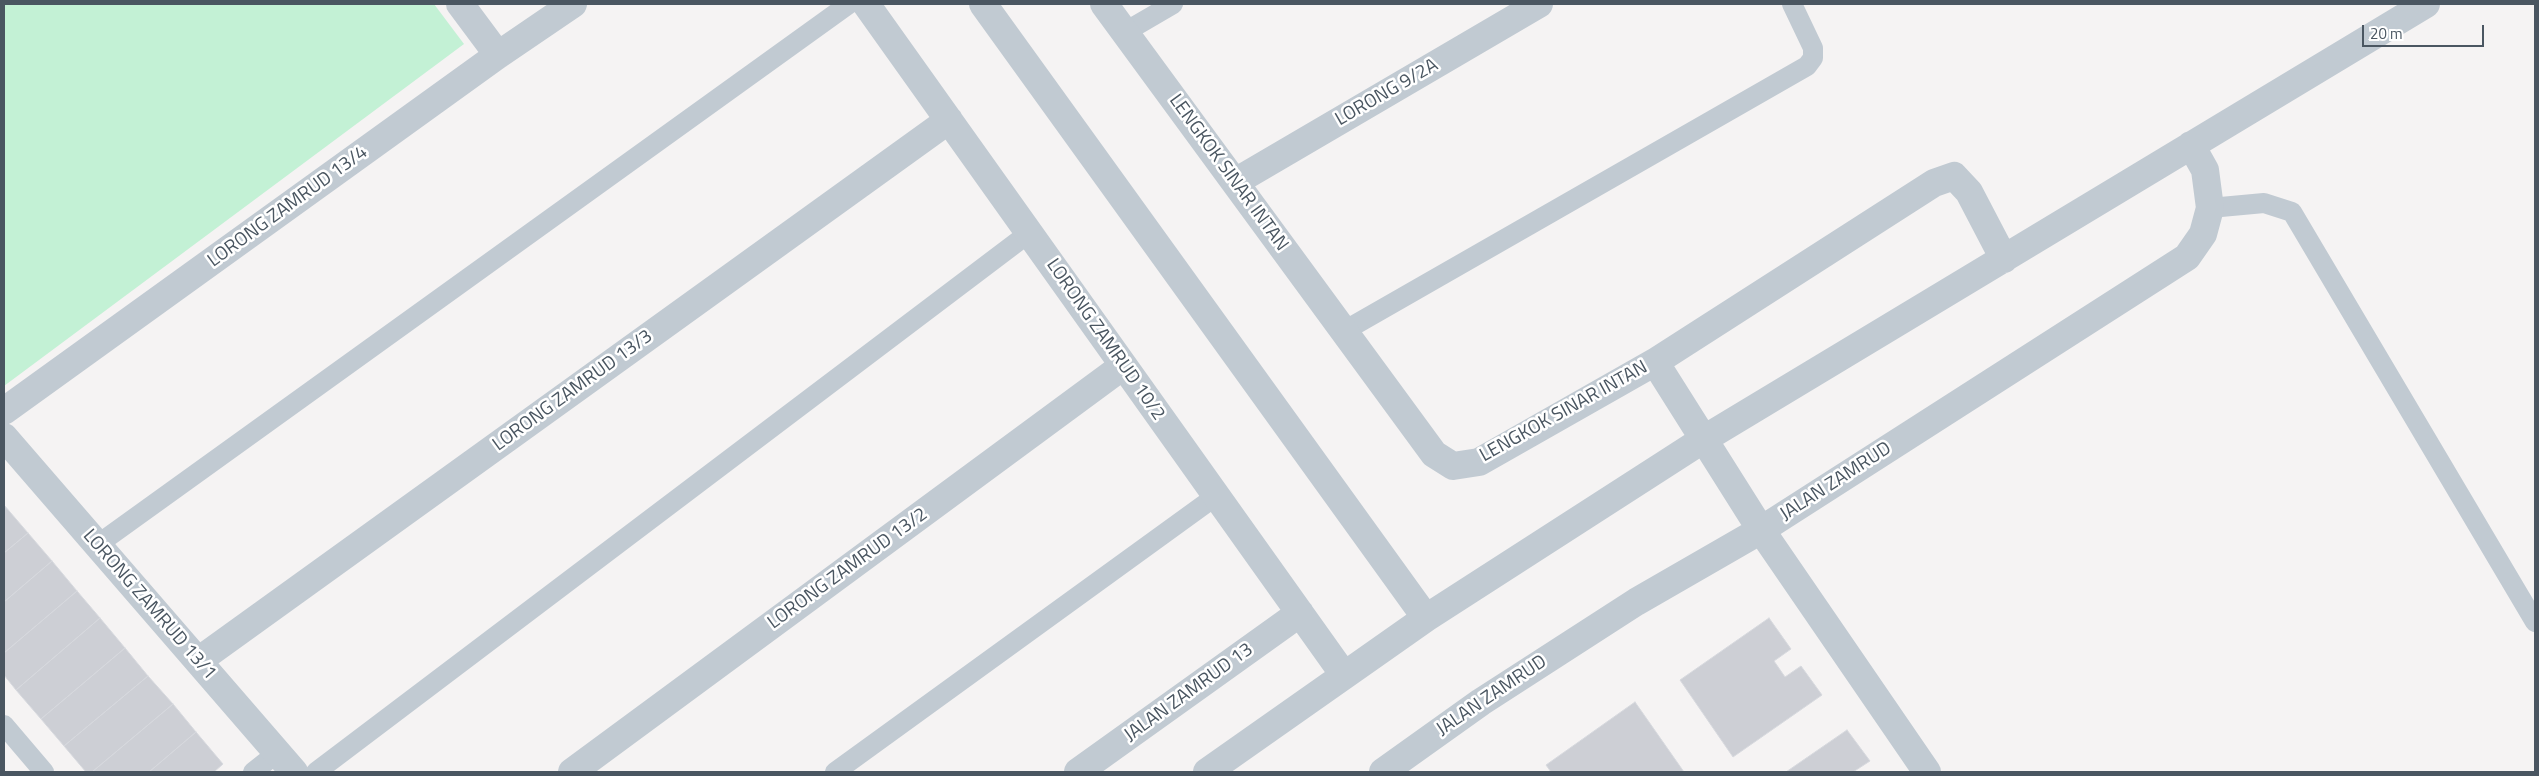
<!DOCTYPE html>
<html>
<head>
<meta charset="utf-8">
<style>
  body { margin:0 }
  #map { position:relative; width:2539px; height:776px; overflow:hidden; background:#f5f3f3; font-family:"Titillium Web",sans-serif }
  canvas { display:block }
  .frame { position:absolute; inset:0; border:5px solid #4a5661; pointer-events:none }
  .scale { position:absolute; left:2362px; top:25px; width:122px; height:22px; box-sizing:border-box; border:2px solid #4a5661; border-top:0; padding-left:6px; font-size:15px; line-height:18px; white-space:nowrap; color:#4a5661; -webkit-text-stroke:4px #fff; paint-order:stroke }
</style>
</head>
<body>
<div id="map">
<canvas width="2539" height="776"></canvas>
<div class="frame"></div>
<div class="scale">20 m</div>
</div>
<script>
const ctx = document.querySelector('canvas').getContext('2d');
ctx.lineJoin = 'round';
function paint(path, color) {
  ctx.fillStyle = color;
  ctx.fill(path, 'evenodd');
}
function shape(rows) {
  const path = new Path2D();
  for (const r of rows) {
    path.moveTo(r[0], r[1]);
    for (let i = 2; i < r.length; i += 2) path.lineTo(r[i], r[i + 1]);
  }
  return path;
}
function trace(path, color, width, dash) {
  ctx.strokeStyle = color;
  ctx.lineWidth = width;
  ctx.lineCap = dash ? 'butt' : 'round';
  ctx.setLineDash(dash || []);
  ctx.stroke(path);
}
function label(font, color, halo, rows, align = 'center') {
  ctx.font = font + ' "Titillium Web",sans-serif';
  ctx.lineWidth = 5;
  ctx.setLineDash([]);
  ctx.textBaseline = 'middle';
  ctx.strokeStyle = halo;
  ctx.fillStyle = color;
  for (const [text, x, y, turn = 0] of rows) {
    ctx.save();
    ctx.translate(x, y);
    ctx.rotate((+turn || 0) * Math.PI / 180);
    ctx.textAlign = isNaN(turn) ? turn : align;
    if (halo) ctx.strokeText(text, 0, 0);
    ctx.fillText(text, 0, 0);
    ctx.restore();
  }
}
paint(shape([
  [4,4,434,4,464,44,4,386]
]), '#c3f1d5');
const building = shape([
  [4,505,28,533,4,553,4,505],
  [28,533,52,561,4,602,4,553,28,533],
  [52,561,77,591,4,653,4,602,52,561],
  [77,591,100,618,16,690,4,675,4,653,77,591],
  [100,618,125,648,41,719,16,690,100,618],
  [1769,618,1791,649,1774,661,1785,677,1801,666,1822,695,1733,757,1680,680,1769,618],
  [125,648,148,676,64,746,41,719,125,648],
  [148,676,173,704,92,772,86,772,64,746,148,676],
  [1635,702,1684,772,1551,772,1546,765,1635,702],
  [173,704,196,732,149,772,92,772,173,704],
  [1847,730,1870,761,1853,772,1786,772,1847,730],
  [196,732,223,764,214,772,149,772,196,732]
]);
paint(building, '#cdcfd5');
trace(building, '#d7d9de', 1);
trace(shape([
  [1125,32,1173,4],
  [2210,208,2264,203,2292,212,2535,622],
  [1344,331,1807,66,1813,58,1813,48,1792,4],
  [97,545,849,4],
  [4,725,44,772],
  [253,772,277,753],
  [316,772,1029,233],
  [835,772,1216,496]
]), '#c1cad2', 20);
trace(shape([
  [460,4,498,55],
  [866,4,1344,675],
  [983,4,1426,618],
  [1104,4,1434,454,1453,466,1479,462,1655,362,1934,183,1954,176,1969,192,2004,259],
  [1235,182,1539,4],
  [1655,362,1761,530,1927,772],
  [4,411,498,55,573,4],
  [4,437,294,772],
  [198,661,949,120],
  [572,772,1123,366],
  [1078,772,1300,613],
  [1207,772,1426,618,1704,439,2426,4],
  [1383,772,1481,702,1636,602,1761,530,2187,257,2203,234,2210,208,2205,170,2191,145]
]), '#c1cad2', 28);
label('19px', '#4a5661', '#fff', [
  ["LORONG 9/2A",1387,93,-30],
  ["LENGKOK SINAR INTAN",1228,173,54],
  ["LORONG ZAMRUD 13/4",288,207,-36],
  ["LORONG ZAMRUD 10/2",1105,340,55],
  ["LORONG ZAMRUD 13/3",573,391,-36],
  ["LENGKOK SINAR INTAN",1564,412,-29],
  ["JALAN ZAMRUD",1836,482,-33],
  ["LORONG ZAMRUD 13/2",848,569,-36],
  ["LORONG ZAMRUD 13/1",149,605,49],
  ["JALAN ZAMRUD 13",1189,693,-36],
  ["JALAN ZAMRUD",1492,696,-34]
]);
</script>
</body>
</html>
